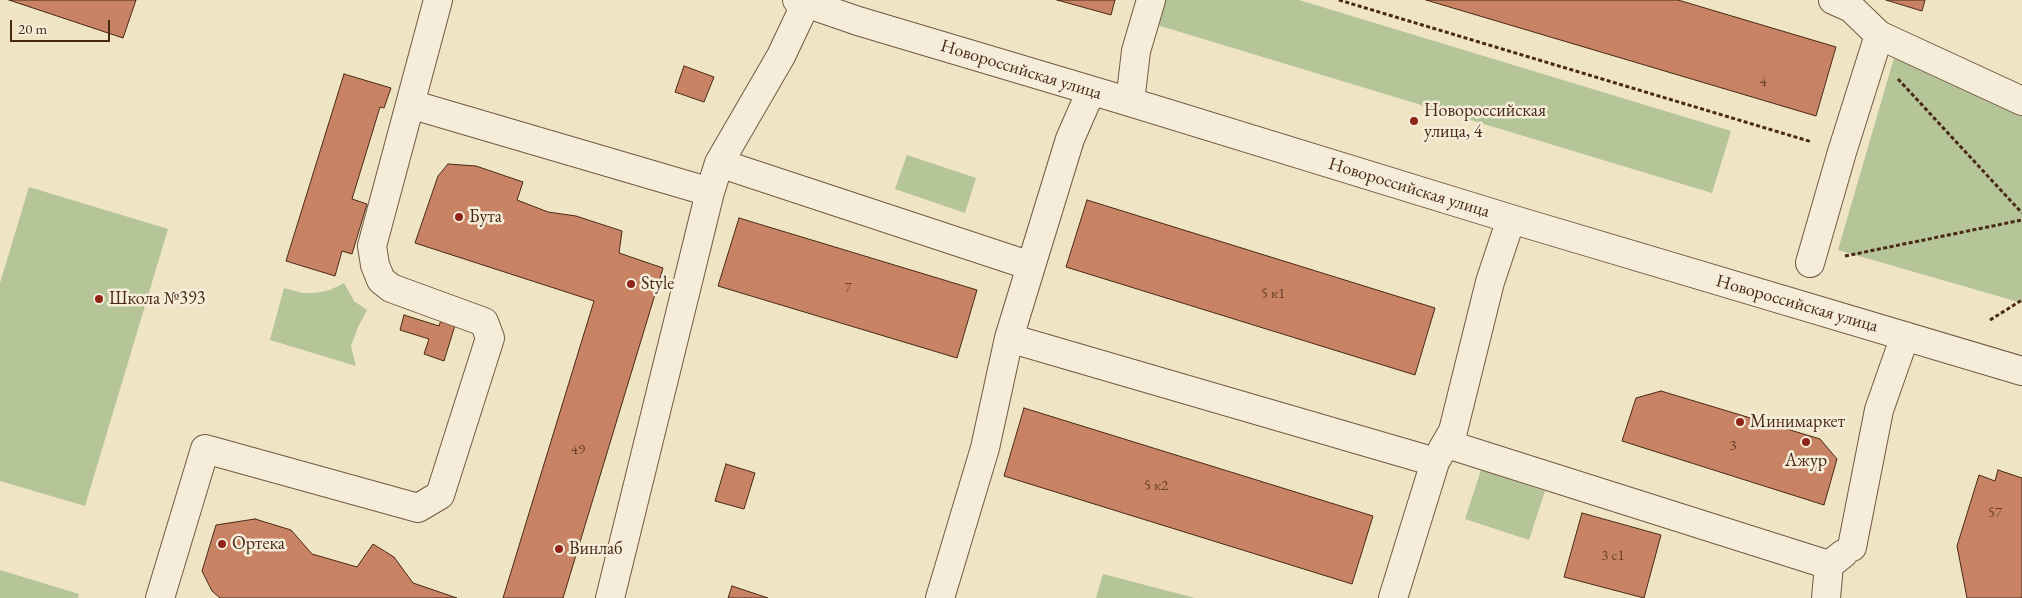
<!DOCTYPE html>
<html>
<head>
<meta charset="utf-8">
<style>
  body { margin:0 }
  #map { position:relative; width:2022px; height:598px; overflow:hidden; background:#efe4c4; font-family:"EB Garamond",serif }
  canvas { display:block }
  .scale { position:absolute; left:10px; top:20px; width:100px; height:22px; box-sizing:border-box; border:2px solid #492916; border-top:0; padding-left:6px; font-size:15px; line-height:18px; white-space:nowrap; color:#492916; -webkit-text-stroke:4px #f5edd9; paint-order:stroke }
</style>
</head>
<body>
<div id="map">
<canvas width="2022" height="598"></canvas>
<div class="scale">20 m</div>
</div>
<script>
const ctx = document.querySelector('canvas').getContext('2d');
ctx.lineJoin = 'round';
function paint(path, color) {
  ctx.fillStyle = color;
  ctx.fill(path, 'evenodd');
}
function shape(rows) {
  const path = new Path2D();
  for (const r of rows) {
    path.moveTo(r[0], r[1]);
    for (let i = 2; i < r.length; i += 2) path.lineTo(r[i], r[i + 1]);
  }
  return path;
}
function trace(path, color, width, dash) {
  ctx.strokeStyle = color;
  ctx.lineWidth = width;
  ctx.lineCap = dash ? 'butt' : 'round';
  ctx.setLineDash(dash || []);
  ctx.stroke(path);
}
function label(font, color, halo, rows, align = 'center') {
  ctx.font = font + ' "EB Garamond",serif';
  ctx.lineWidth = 5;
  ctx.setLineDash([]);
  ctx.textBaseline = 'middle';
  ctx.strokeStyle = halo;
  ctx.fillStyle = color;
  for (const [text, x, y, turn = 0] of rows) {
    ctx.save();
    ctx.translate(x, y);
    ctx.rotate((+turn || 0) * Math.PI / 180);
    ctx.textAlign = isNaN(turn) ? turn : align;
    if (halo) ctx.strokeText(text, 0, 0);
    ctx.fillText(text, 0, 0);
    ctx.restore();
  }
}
paint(shape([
  [1165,0,1299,0,1731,131,1712,193,1157,25],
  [1896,51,2022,110,2022,303,1838,250],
  [907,155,976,178,965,213,895,189],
  [29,187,168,229,85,506,0,481,0,283],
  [344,283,354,301,367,310,358,327,351,346,356,366,270,340,284,288,302,293,316,293,330,290],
  [1481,470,1545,491,1529,540,1465,519],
  [0,570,79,594,78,598,0,598],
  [1103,574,1195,598,1096,598]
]), '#b5c597');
const building = shape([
  [9,0,136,0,123,38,9,0],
  [1057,0,1115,0,1111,15,1057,0],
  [1426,0,1678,0,1836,47,1816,116,1426,0],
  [1886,0,1925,0,1922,11,1886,0],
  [684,66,714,77,704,102,675,92,684,66],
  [344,74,391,88,384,108,380,107,352,199,367,204,352,254,342,251,335,276,286,261,344,74],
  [448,164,476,166,523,182,517,200,548,212,576,216,622,231,619,253,663,268,563,598,503,598,594,301,415,243,438,176,448,164],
  [1087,200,1435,308,1415,375,1066,267,1087,200],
  [739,218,977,290,957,358,718,286,739,218],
  [404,315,439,326,442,317,456,322,444,361,424,354,429,339,400,330,404,315],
  [1661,391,1820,439,1837,459,1824,505,1622,441,1636,398,1661,391],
  [1024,408,1373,516,1352,584,1004,476,1024,408],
  [726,464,755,473,744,509,715,501,726,464],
  [1998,470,2022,478,2022,598,1967,598,1957,546,1979,475,1995,481,1998,470],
  [1582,513,1661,535,1644,598,1564,577,1582,513],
  [255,519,291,530,312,554,357,567,373,544,394,557,413,583,457,598,220,598,212,591,202,571,216,525,255,519],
  [732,586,768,598,728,598,732,586]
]);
paint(building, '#c88264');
trace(building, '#492916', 1);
const minor = shape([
  [797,0,858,21,1130,102,1511,219,2022,371],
  [1833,0,1851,8,1879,35,2022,101],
  [1130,102,1136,51,1151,0],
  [410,104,710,192],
  [719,163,1031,266],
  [1810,263,1842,152,1879,35],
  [1009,338,1435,462],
  [1447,444,1829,565],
  [1852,547,1879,410,1905,336],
  [160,598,205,449,418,508,440,495,490,338,484,322,391,288,381,280,375,265,372,246,438,0],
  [610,598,710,192,719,163,781,56,806,3],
  [940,598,985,448,1009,338,1031,266,1070,139,1091,91],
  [1393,598,1435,462,1453,431,1490,282,1511,219],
  [1826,598,1829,565,1843,554]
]);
trace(minor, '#725842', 30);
trace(shape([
  [1339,0,1812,142],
  [1898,79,2022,213],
  [1845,256,2022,220],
  [1990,320,2022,300]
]), '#492916', 3, [4, 2.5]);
trace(minor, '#f5edd9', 28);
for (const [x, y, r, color] of [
  [1414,121,5,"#8f2418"],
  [459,217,5,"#8f2418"],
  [631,284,5,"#8f2418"],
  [99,299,5,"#8f2418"],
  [1740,422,5,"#8f2418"],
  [1806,442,5,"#8f2418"],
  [222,544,5,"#8f2418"],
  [559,549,5,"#8f2418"]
]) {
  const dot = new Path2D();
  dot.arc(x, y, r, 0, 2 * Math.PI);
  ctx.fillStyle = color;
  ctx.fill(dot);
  trace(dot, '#f5edd9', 2);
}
label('15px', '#693f2a', null, [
  ["4",1763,82],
  ["7",848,288],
  ["5 к1",1273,294],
  ["3",1733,446],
  ["49",578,450],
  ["5 к2",1156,486],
  ["57",1995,513],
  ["3 с1",1613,556]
]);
label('18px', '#492916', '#f5edd9', [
  ["Новороссийская улица",1021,70,17],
  ["Новороссийская улица",1409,188,17],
  ["Новороссийская улица",1797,304,16]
]);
label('18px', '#492916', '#f5edd9', [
  ["Новороссийская",1424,111],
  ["улица, 4",1424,132],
  ["Бута",469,217],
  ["Style",641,284],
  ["Школа №393",109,299],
  ["Минимаркет",1750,422],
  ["Ажур",1806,461,"center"],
  ["Ортека",232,544],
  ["Винлаб",569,549]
], 'left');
</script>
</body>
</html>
